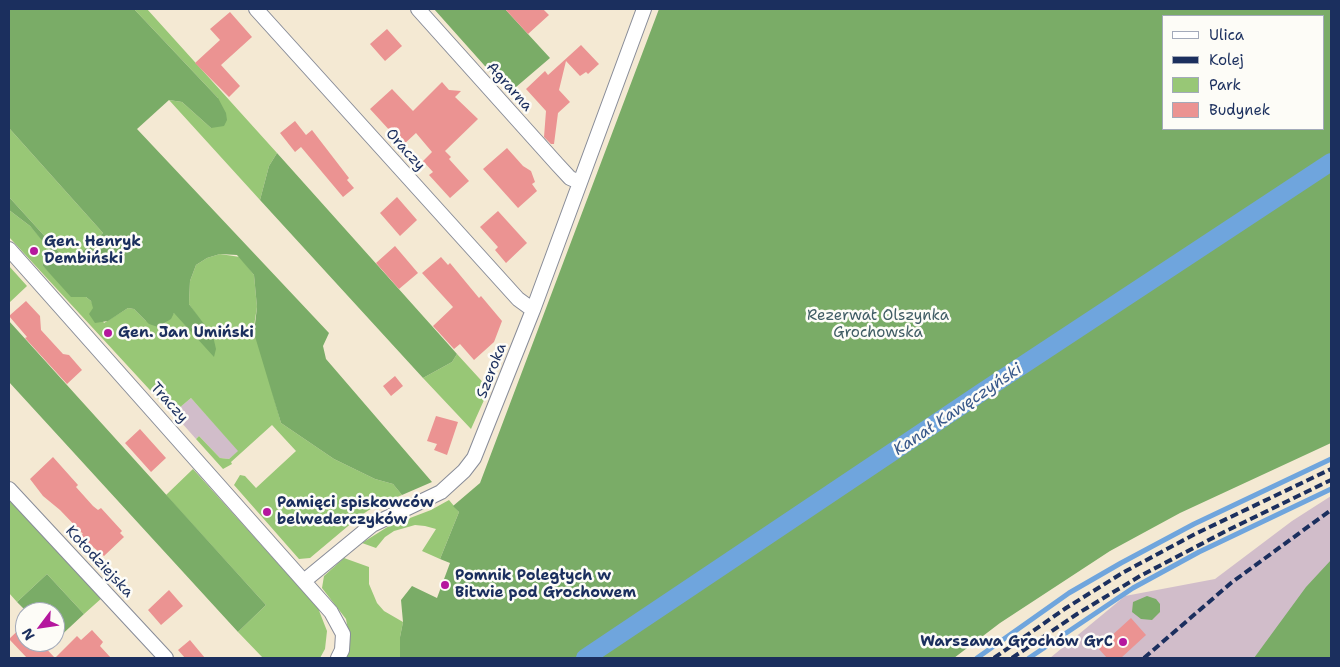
<!DOCTYPE html>
<html>
<head>
<meta charset="utf-8">
<style>
  body { margin:0 }
  #map { position:relative; width:1340px; height:667px; overflow:hidden; background:#f4e9d3; font-family:"Shantell Sans",sans-serif }
  canvas { display:block }
  .frame { position:absolute; inset:0; border:10px solid #1b2f5e; pointer-events:none }
  .legend { position:absolute; left:1162px; top:15px; width:162px; height:115px; box-sizing:border-box; background:#fdfcf7; border:1px solid #a3aaba; margin:0; padding:6px 9px; list-style:none; font-size:15px; color:#1b2f5e }
  .legend li { display:flex; align-items:center; gap:10px; height:25px }
  .legend b { width:25px; border:1px solid #a3aaba }
  .north { position:absolute; left:15px; top:602px; width:50px; height:50px; box-sizing:border-box; background:#fdfcf7; border:1px solid #a3aaba; border-radius:50%; rotate:239deg; font-size:14px; font-weight:700; line-height:20px; text-align:center; color:#1b2f5e }
  .north::after { content:''; display:block; margin:auto; width:18px; height:22px; background:#b5179e; clip-path:polygon(50% 0,100% 100%,50% 72%,0 100%) }
</style>
</head>
<body>
<div id="map">
<canvas width="1340" height="667"></canvas>
<div class="frame"></div>
<ul class="legend">
<li><b style="height:6px;background:#fff"></b>Ulica</li>
<li><b style="height:6px;background:#1b2f5e"></b>Kolej</li>
<li><b style="height:14px;background:#98c776"></b>Park</li>
<li><b style="height:14px;background:#eb9392"></b>Budynek</li>
</ul>
<div class="north">N</div>
</div>
<script>
const ctx = document.querySelector('canvas').getContext('2d');
ctx.lineJoin = 'round';
function paint(path, color) {
  ctx.fillStyle = color;
  ctx.fill(path, 'evenodd');
}
function shape(rows) {
  const path = new Path2D();
  for (const r of rows) {
    path.moveTo(r[0], r[1]);
    for (let i = 2; i < r.length; i += 2) path.lineTo(r[i], r[i + 1]);
  }
  return path;
}
function trace(path, color, width, dash) {
  ctx.strokeStyle = color;
  ctx.lineWidth = width;
  ctx.lineCap = dash ? 'butt' : 'round';
  ctx.setLineDash(dash || []);
  ctx.stroke(path);
}
function label(font, color, halo, rows, align = 'center') {
  ctx.font = font + ' "Shantell Sans",sans-serif';
  ctx.lineWidth = 5;
  ctx.setLineDash([]);
  ctx.textBaseline = 'middle';
  ctx.strokeStyle = halo;
  ctx.fillStyle = color;
  for (const [text, x, y, turn = 0] of rows) {
    ctx.save();
    ctx.translate(x, y);
    ctx.rotate((+turn || 0) * Math.PI / 180);
    ctx.textAlign = isNaN(turn) ? turn : align;
    if (halo) ctx.strokeText(text, 0, 0);
    ctx.fillText(text, 0, 0);
    ctx.restore();
  }
}
paint(shape([
  [191,398,239,451,229,459,220,458,199,436,196,439,173,413],
  [1331,496,1331,658,1050,658,1125,596,1215,579,1292,521]
]), '#d1bdca');
paint(shape([
  [134,9,147,9,277,153,269,166,260,200,169,100,182,102,211,128,218,98],
  [9,128,103,233,69,263,9,197],
  [9,210,30,226,47,245,50,250,49,257,42,265,75,297,86,297,91,301,104,323,128,308,134,309,146,321,163,325,174,313,197,316,189,304,190,281,196,265,207,258,220,254,240,257,254,275,257,307,254,326,281,423,334,459,375,479,393,484,402,495,375,506,360,516,310,558,299,559,234,485,240,475,245,476,256,488,296,451,272,425,231,462,232,464,223,469,196,439,199,436,220,458,229,459,238,451,191,398,172,414,9,237],
  [9,266,27,286,9,303],
  [457,354,489,389,471,429,423,378,452,362],
  [193,469,318,608,327,631,325,649,320,658,263,658,238,632,266,605,166,495],
  [9,495,103,597,84,614,47,574,17,602,9,593],
  [449,500,459,512,440,559,422,551,436,529,425,526,415,525,394,531,385,537,376,548,362,543,389,526,431,510],
  [344,558,369,567,369,584,377,603,384,611,403,622,400,637,400,658,344,658,348,652,350,641,346,619,322,588,324,576]
]), '#98c776');
paint(shape([
  [9,9,134,9,218,98,226,113,227,120,224,126,211,128,182,102,169,100,137,129,329,333,323,346,326,359,432,482,402,495,393,484,375,479,334,459,281,423,254,333,257,307,254,275,237,255,220,254,207,258,196,265,190,281,189,304,213,336,216,349,214,357,174,313,171,319,158,327,149,324,134,309,128,308,108,321,95,323,89,314,93,308,91,301,86,297,71,297,42,265,49,257,50,250,30,226,9,210,9,197,69,263,103,233,9,128],
  [434,9,505,9,550,58,509,93],
  [659,9,1331,9,1331,443,1180,513,1110,551,1000,623,954,658,400,658,400,637,403,622,401,600,412,586,437,598,450,563,440,559,459,512,453,506,480,483],
  [1324,16,1324,129,1164,129,1164,16],
  [277,153,457,354,452,362,423,378,260,200,269,166],
  [9,321,266,605,238,632,9,382],
  [1331,560,1331,658,1254,658,1306,587],
  [47,574,84,614,55,641,55,612,27,612,17,602],
  [1147,596,1156,599,1160,604,1160,612,1152,620,1141,619,1132,612,1133,602]
]), '#7aac67');
trace(shape([
  [977,658,1069,593,1121,563,1194,524,1331,459],
  [1029,658,1133,588,1199,552,1331,489]
]), '#6fa5dd', 5);
trace(shape([
  [585,658,982,392,1331,162]
]), '#6fa5dd', 18);
paint(shape([
  [505,9,543,9,549,15,528,34],
  [230,12,252,37,221,65,240,86,229,97,195,63,220,40,210,29],
  [387,29,402,46,385,61,370,44],
  [581,45,599,64,588,74,586,72,580,76,566,61,559,90,570,102,558,113,554,144,551,144,544,137,546,111,526,89,545,71,548,75],
  [442,82,449,90,461,91,455,97,478,119,445,151,451,157,449,159,469,181,450,198,429,175,433,172,423,161,432,152,416,133,403,145,370,109,392,89,413,111],
  [295,121,306,135,312,130,349,178,347,180,354,188,343,197,301,147,295,152,280,133],
  [507,148,523,166,531,171,535,182,532,184,537,191,518,208,483,169],
  [397,197,417,220,400,236,380,213],
  [498,211,527,243,506,263,495,250,498,247,480,227],
  [395,246,418,273,399,289,376,263],
  [441,257,448,265,450,263,479,298,481,296,502,321,494,342,474,360,460,344,454,349,433,326,453,307,422,273],
  [26,301,40,316,41,330,63,354,69,355,82,370,67,384,25,338,27,337,9,316],
  [395,376,403,386,391,396,383,386],
  [436,416,458,422,447,455,434,450,437,444,427,441],
  [140,429,166,458,151,472,125,443],
  [53,457,78,485,76,487,93,506,98,510,101,508,122,531,120,533,124,537,104,556,87,542,81,535,83,534,60,510,43,496,30,479],
  [169,590,183,606,161,625,148,610],
  [1131,618,1146,635,1121,658,1107,658,1098,648],
  [25,624,25,642,40,642,55,658,77,636,81,640,92,630,103,642,100,646,111,658,27,658,9,639],
  [190,640,205,658,185,658,178,650]
]), '#eb9392');
const street = shape([
  [256,9,518,299,533,310],
  [418,9,557,164,570,178,579,182],
  [9,249,331,612,343,634,342,650,338,658],
  [9,489,166,658],
  [304,581,372,525,441,492,464,471,474,458,533,310,644,9]
]);
trace(street, '#888c98', 16);
trace(street, '#fff', 14);
trace(shape([
  [994,658,1066,608,1124,572,1195,534,1331,469],
  [1012,658,1077,614,1140,576,1228,530,1331,480],
  [1144,658,1231,583,1331,510]
]), '#1b2f5e', 4, [8, 4]);
for (const [x, y, r, color] of [
  [34,251,5,"#b5179e"],
  [108,333,5,"#b5179e"],
  [267,512,5,"#b5179e"],
  [445,585,5,"#b5179e"],
  [1123,642,5,"#b5179e"]
]) {
  const dot = new Path2D();
  dot.arc(x, y, r, 0, 2 * Math.PI);
  ctx.fillStyle = color;
  ctx.fill(dot);
  trace(dot, '#fdfcf7', 2);
}
label('15px', '#1b2f5e', '#fdfcf7', [
  ["Agrarna",509,87,48],
  ["Oraczy",405,150,48],
  ["Szeroka",492,371,-69],
  ["Traczy",169,403,48],
  ["Kołodziejska",99,562,47]
]);
label('bold 15px', '#1b2f5e', '#fdfcf7', [
  ["Gen. Henryk",44,242],
  ["Dembiński",44,259],
  ["Gen. Jan Umiński",118,333],
  ["Pamięci spiskowców",277,503],
  ["belwederczyków",277,520],
  ["Pomnik Poległych w",455,576],
  ["Bitwie pod Grochowem",455,593],
  ["Warszawa Grochów GrC",1113,642,"right"]
], 'left');
label('15px', '#405d65', '#fdfcf7', [
  ["Rezerwat Olszynka",878,316],
  ["Grochowska",878,333]
]);
label('italic 16px', '#38588a', '#fdfcf7', [
  ["Kanał Kawęczyński",958,410,-34]
]);
</script>
</body>
</html>
